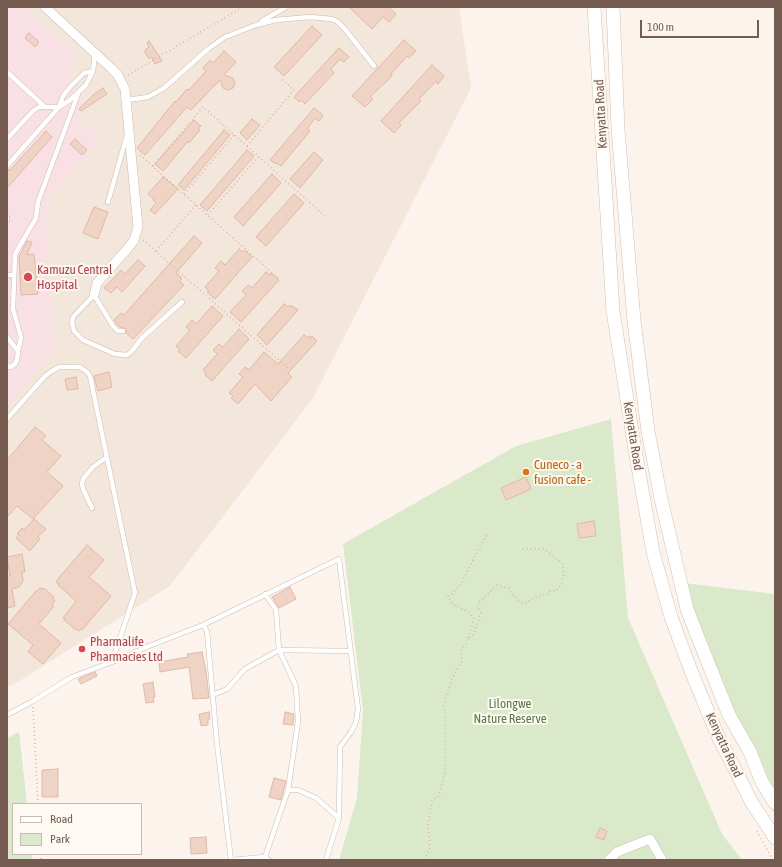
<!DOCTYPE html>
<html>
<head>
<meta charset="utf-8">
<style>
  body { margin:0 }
  #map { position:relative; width:782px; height:867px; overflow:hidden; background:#fcf4ec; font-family:"Asap Condensed",sans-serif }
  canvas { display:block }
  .frame { position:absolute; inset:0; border:8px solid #765b50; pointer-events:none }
  .legend { position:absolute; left:12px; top:803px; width:130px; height:52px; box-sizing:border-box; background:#fef9f2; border:1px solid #c8bab1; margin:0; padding:5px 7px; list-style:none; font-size:12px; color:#765b50 }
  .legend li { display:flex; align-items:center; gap:8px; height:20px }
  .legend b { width:20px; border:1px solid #c8bab1 }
  .scale { position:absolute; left:640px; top:20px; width:119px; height:18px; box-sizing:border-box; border:2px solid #765b50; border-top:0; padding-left:5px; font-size:12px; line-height:14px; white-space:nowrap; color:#765b50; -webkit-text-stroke:3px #fef9f2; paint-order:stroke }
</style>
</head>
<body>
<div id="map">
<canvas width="782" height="867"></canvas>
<div class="frame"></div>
<ul class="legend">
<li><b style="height:5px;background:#fff"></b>Road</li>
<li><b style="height:11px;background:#d9e9ca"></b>Park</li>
</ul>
<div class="scale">100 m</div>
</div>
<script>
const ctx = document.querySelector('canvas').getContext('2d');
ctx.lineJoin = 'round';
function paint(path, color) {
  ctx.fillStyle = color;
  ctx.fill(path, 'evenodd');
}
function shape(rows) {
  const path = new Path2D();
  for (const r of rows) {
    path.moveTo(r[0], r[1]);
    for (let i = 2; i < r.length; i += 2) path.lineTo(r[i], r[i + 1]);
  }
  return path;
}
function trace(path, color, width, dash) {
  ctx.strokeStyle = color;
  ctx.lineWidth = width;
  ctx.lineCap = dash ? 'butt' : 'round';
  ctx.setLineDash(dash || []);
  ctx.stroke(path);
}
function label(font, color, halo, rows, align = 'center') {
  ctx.font = font + ' "Asap Condensed",sans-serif';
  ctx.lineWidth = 4;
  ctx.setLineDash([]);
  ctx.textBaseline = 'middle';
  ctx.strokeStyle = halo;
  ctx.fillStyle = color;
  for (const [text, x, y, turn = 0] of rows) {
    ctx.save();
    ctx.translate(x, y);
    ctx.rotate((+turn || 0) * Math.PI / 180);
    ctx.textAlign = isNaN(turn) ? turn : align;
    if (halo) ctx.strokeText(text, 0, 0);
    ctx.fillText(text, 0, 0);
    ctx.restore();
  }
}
paint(shape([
  [7,7,459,7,471,88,313,398,170,586,13,685,7,686]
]), '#f3e6da');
paint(shape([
  [7,7,22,7,75,52,67,81,84,97,78,118,101,139,46,203,53,352,7,404]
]), '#f9e0e4');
paint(shape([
  [611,419,628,618,722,834,742,860,339,860,357,798,363,710,343,544,516,446],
  [676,582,775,594,775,815,751,771],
  [19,732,27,804,13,804,13,854,32,854,32,860,7,860,7,738]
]), '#d9e9ca');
const building = shape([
  [349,7,388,7,396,14,389,22,383,17,372,29,349,7],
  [312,26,322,35,284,76,274,67,312,26],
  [29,33,39,42,35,47,25,38,29,33],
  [404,40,416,51,409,58,407,56,391,74,392,76,370,97,373,99,365,107,352,96,404,40],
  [149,41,162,61,155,64,152,57,149,59,145,52,145,50,149,47,147,43,149,41],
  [339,48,349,57,344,62,340,59,331,69,334,73,305,104,301,100,299,102,294,97,339,48],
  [224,51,236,62,224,75,233,78,235,83,233,88,228,90,223,88,220,80,191,110,187,107,145,155,137,148,175,101,176,102,187,89,189,90,206,71,203,68,210,60,213,63,224,51],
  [432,65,444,76,438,84,436,81,419,99,421,101,399,123,401,125,394,133,381,121,432,65],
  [103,88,107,94,81,111,79,109,93,95,103,88],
  [314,108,323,115,319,121,315,118,307,129,310,131,281,166,277,163,276,164,270,160,314,108],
  [252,119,260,125,247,140,240,133,252,119],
  [194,120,201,126,198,129,200,130,189,143,188,141,163,171,155,164,194,120],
  [224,130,230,135,184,190,178,185,224,130],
  [46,131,52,137,7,188,7,170,10,170,46,131],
  [75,139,87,150,82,155,70,144,75,139],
  [247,150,254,156,207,211,200,205,247,150],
  [314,152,323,160,300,188,290,179,314,152],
  [272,174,281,183,243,226,234,217,272,174],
  [163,177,178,189,155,214,150,210,156,203,153,200,154,199,148,194,163,177],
  [294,194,304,203,266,246,256,237,294,194],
  [94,207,108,212,98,239,83,233,94,207],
  [194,236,202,243,176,273,182,278,180,281,184,285,133,339,126,333,126,329,120,327,114,320,121,313,124,315,194,236],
  [27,241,32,242,27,255,34,254,38,294,21,295,19,256,20,255,27,241],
  [239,249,243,252,245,250,252,257,215,299,207,292,209,291,205,287,219,271,215,268,221,261,225,265,239,249],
  [138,260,145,266,122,292,117,287,111,293,104,288,121,270,125,274,138,260],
  [266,272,270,275,271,273,279,280,241,322,230,312,246,295,242,291,248,285,252,288,266,272],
  [284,304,288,307,290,305,291,307,292,306,298,310,267,345,257,335,284,304],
  [212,306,223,316,186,358,178,351,180,349,176,346,190,330,186,327,192,320,196,324,212,306],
  [239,329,249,339,212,381,205,375,206,373,203,370,217,354,213,350,219,344,223,347,239,329],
  [304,335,308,338,309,336,311,338,312,336,317,341,288,373,292,377,271,401,255,384,238,404,231,398,233,396,229,393,243,377,239,374,245,367,249,370,264,352,278,364,304,335],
  [109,372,112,387,98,391,94,376,109,372],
  [76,377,78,389,67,390,65,379,76,377],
  [35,427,46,436,42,440,61,456,47,472,63,486,33,519,17,506,7,517,7,460,35,427],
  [526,477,531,489,506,500,501,488,526,477],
  [34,519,46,529,38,537,40,539,30,551,16,538,19,535,17,534,22,528,24,530,34,519],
  [594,521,596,536,579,538,577,524,594,521],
  [87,545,104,560,89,577,111,596,82,630,81,629,79,631,77,629,76,630,64,620,65,619,63,618,76,601,58,585,59,584,56,582,58,580,58,579,87,545],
  [22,554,25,572,22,572,23,581,19,587,12,589,15,606,7,608,7,576,10,576,7,557,22,554],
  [290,587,296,599,279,608,272,597,290,587],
  [40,588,45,589,54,597,53,599,55,601,52,604,54,606,39,624,61,643,43,664,28,652,33,645,8,624,36,591,37,591,40,588],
  [202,652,206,671,209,698,193,699,189,667,160,672,159,662,188,657,187,654,202,652],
  [95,672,97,676,81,684,78,679,95,672],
  [153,682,155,697,153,697,154,702,146,703,143,684,153,682],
  [209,712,210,719,208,719,208,725,201,726,199,714,209,712],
  [285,712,294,714,293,725,283,724,285,712],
  [58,769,58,797,42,797,42,770,58,769],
  [274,778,286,781,281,800,269,797,274,778],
  [600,828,607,831,604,840,596,837,600,828],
  [206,837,207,853,191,854,190,838,206,837]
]);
paint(building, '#efd3c5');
trace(building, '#e1b9a6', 1);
const service = shape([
  [262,21,286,7],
  [7,72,44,106],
  [127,100,148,97,164,88,208,49,225,37,256,25,276,20,310,17,332,19,338,22,344,28,374,66],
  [59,107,63,96,70,87,84,73,93,71],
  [7,139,33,111,39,107,59,107],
  [7,166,59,107,70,100,86,85,93,71,95,54],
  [108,202,127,135],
  [7,218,7,220],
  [7,275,14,275],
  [123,331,118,331,113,326,94,295,73,317,72,323,74,331,83,340,115,354,127,355,131,352,142,338,182,302],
  [7,337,18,351],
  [7,366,10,367,15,364,17,360,18,351,21,337,13,309,15,254,36,218,38,202,78,94],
  [7,419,45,376,52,371,59,367,80,367,87,372,90,376,135,593,112,662],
  [92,508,83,489,82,484,83,479,93,467,107,457],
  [265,594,276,610,279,650,296,686,298,722,288,790,265,857],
  [203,625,339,559,358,709,356,722,351,732,340,747,339,818,326,860],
  [213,695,227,689,245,669,279,650,351,651],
  [7,715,33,701,72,677,112,662,149,646,203,625,207,631,217,744,231,860],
  [288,790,298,790,316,798,339,818],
  [231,860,265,857,269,860]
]);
const minor = shape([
  [45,7,111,68,117,74,125,89,138,227,134,240,128,248,97,283,94,295],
  [609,860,617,852,650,839,662,860]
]);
const secondary = shape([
  [594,7,613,311,634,444,653,552,671,617,691,671,718,736,752,803,775,838],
  [613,7,618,129,634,321,648,431,661,499,687,609,697,635,729,715,750,752,762,782,775,803]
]);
trace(service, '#cdbcb2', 5.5);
trace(minor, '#cdbcb2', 10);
trace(secondary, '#d3beb2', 14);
trace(shape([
  [128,75,243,7],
  [247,146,294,90,280,78],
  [140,155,279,279],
  [153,166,203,107,327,218],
  [184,194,234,135],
  [208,215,258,157],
  [143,240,289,369],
  [156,251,196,205],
  [468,638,474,619,470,613,452,604,448,596,452,594,462,582,478,550,487,535],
  [33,707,38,804],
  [757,831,773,860],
  [41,854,41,860],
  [425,860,430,848,428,824,432,801,439,796,445,772,445,708,443,705,455,672,462,661,461,650,466,644,468,638,474,634,481,613,478,605,479,602,497,585,508,588,513,595,523,604,534,598,548,594,550,591,556,591,561,585,564,573,562,563,544,549,521,549]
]), '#d5b6a8', 1.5, [1, 3]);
trace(service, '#fff', 4.5);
trace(minor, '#fff', 9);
trace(secondary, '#fff', 13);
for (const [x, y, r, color] of [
  [28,277,5,"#e0444e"],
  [526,472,4,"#e8710a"],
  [82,649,4,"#e0444e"]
]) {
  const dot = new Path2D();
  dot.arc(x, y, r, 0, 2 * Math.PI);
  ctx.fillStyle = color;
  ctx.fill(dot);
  trace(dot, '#fef9f2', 1.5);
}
label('13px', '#765b50', '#fef9f2', [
  ["Kenyatta Road",601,114,-93],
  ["Kenyatta Road",633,436,81],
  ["Kenyatta Road",724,745,65]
]);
label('13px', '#be3a42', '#fef9f2', [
  ["Kamuzu Central",37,270],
  ["Hospital",37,285],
  ["Pharmalife",90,642],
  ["Pharmacies Ltd",90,657]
], 'left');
label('13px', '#c56008', '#fef9f2', [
  ["Cuneco - a",534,465],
  ["fusion cafe -",534,480]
], 'left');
label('13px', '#5a7a48', '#fef9f2', [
  ["Lilongwe",510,704],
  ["Nature Reserve",510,719]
]);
</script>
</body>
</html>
